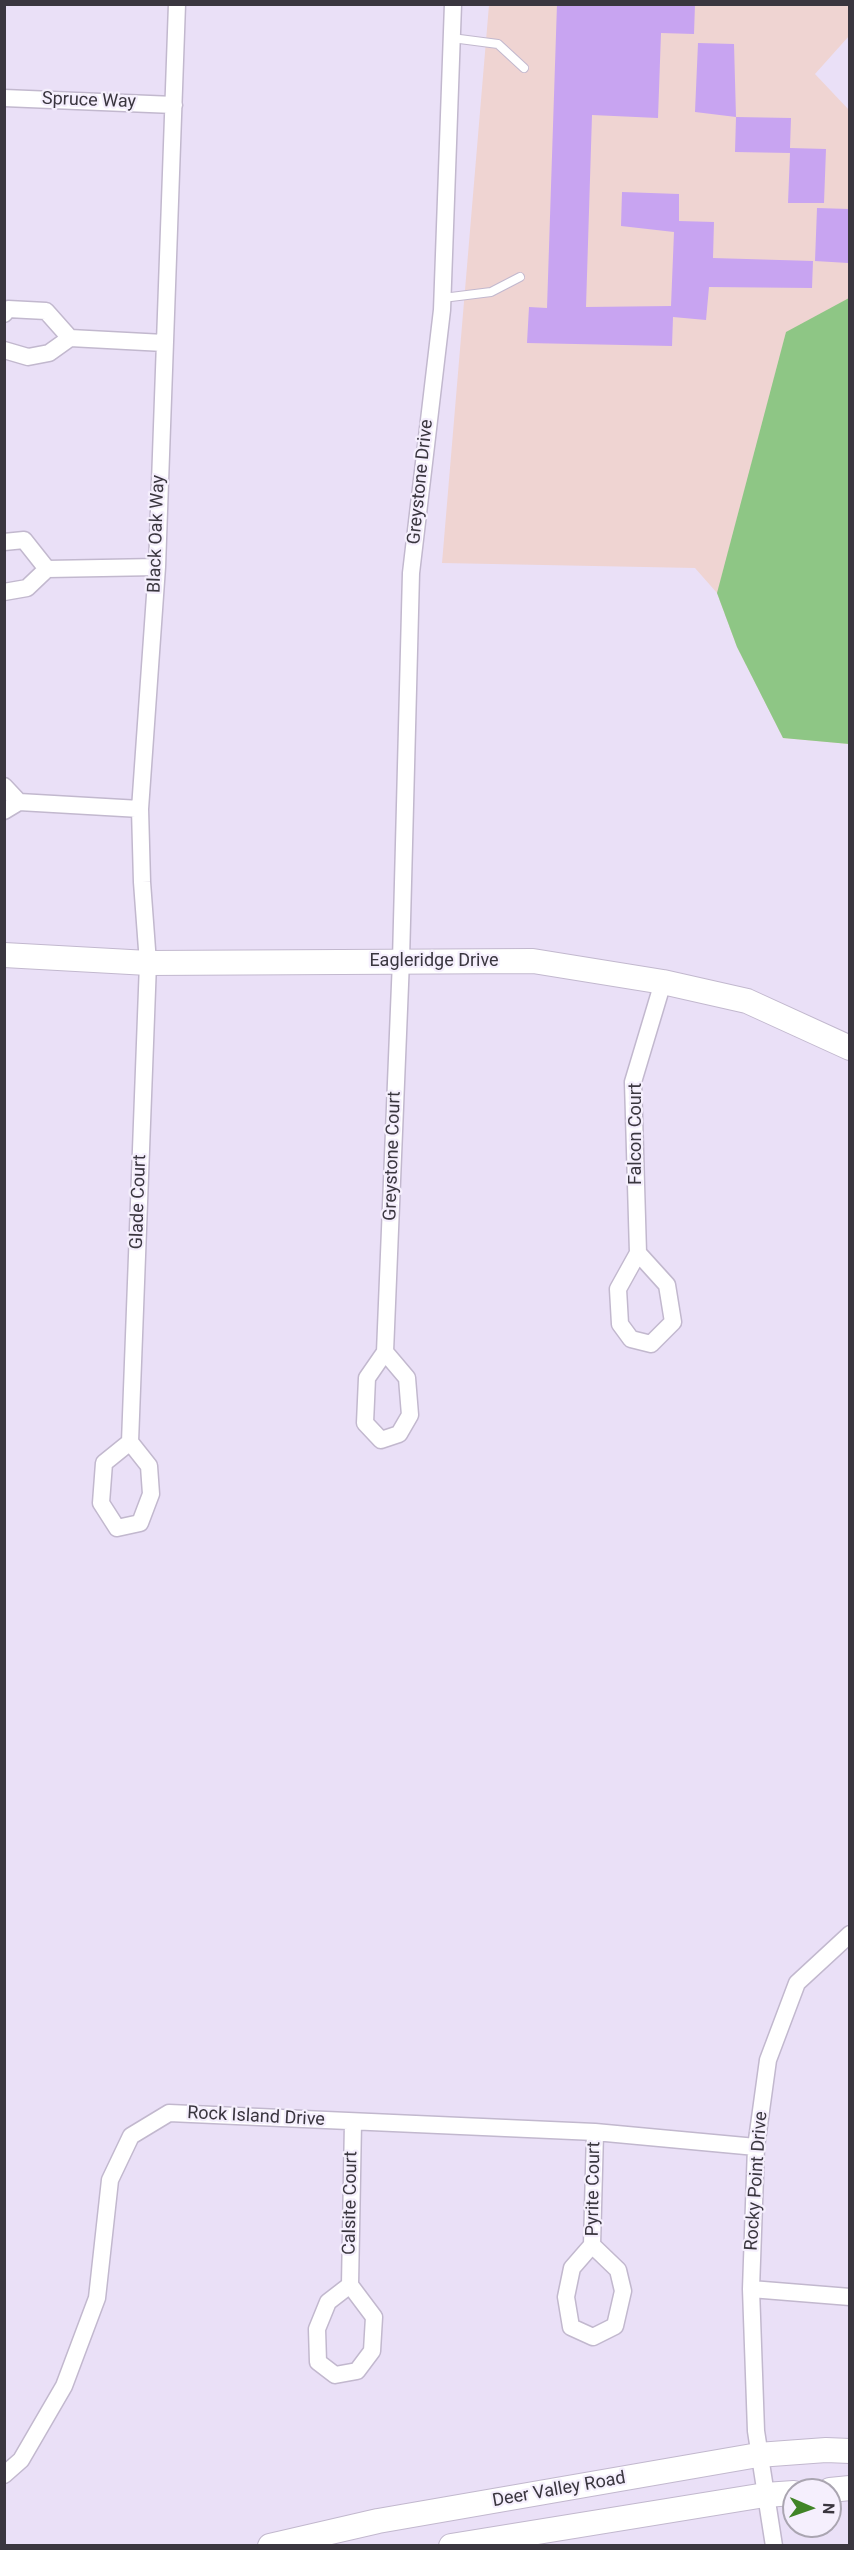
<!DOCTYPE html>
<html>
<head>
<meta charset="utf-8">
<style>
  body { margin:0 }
  #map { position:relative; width:854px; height:2550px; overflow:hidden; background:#eae0f7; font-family:Roboto,sans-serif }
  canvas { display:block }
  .frame { position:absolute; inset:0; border:6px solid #3a363f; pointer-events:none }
  .north { position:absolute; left:782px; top:2478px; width:60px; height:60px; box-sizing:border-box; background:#f5effd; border:2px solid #aaa5b1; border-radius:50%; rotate:92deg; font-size:16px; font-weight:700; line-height:24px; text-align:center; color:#3a363f }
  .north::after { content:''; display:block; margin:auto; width:21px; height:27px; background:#408427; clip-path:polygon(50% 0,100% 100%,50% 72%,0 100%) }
</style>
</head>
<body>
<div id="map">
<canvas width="854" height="2550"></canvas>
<div class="frame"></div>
<div class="north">N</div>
</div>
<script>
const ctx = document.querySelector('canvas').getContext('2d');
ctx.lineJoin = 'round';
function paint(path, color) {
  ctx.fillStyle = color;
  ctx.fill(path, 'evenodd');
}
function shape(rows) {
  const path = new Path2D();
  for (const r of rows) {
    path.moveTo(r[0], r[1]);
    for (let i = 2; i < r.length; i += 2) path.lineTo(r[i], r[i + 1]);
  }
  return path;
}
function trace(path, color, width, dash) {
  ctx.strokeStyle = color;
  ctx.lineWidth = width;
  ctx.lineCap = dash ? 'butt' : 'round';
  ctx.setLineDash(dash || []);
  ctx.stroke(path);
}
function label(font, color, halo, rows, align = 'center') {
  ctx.font = font + ' Roboto,sans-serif';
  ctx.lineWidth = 4.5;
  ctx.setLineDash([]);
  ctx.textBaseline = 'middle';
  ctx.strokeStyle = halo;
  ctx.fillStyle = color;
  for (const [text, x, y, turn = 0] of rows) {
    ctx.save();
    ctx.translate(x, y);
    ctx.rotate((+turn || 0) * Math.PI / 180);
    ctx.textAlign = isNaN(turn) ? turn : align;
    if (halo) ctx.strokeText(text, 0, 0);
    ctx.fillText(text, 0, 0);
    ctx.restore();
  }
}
paint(shape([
  [489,5,849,5,849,36,815,74,849,110,849,744,783,738,737,647,717,593,695,568,442,563]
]), '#efd4d2');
paint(shape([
  [849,298,849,744,783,738,737,647,717,593,786,332]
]), '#8ec685');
paint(shape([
  [557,4,695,4,694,34,661,33,658,118,592,115,586,307,671,306,674,232,621,226,622,192,679,194,679,221,714,222,713,258,813,261,812,288,709,287,706,320,673,317,672,346,527,343,529,307,547,308],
  [698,43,734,44,736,117,695,112],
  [736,117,791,118,790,148,826,149,824,203,788,203,790,153,735,152],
  [817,208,849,209,848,263,815,261]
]), '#c8a4f1');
const lane = shape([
  [452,38,498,44,524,68],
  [443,298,491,292,520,277]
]);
const street = shape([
  [4,98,174,105],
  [4,314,8,309,46,311,70,338],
  [4,350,28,357,49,353,70,338,164,343],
  [4,542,24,540,47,569],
  [4,592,27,588,47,569,157,567],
  [4,786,19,802],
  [4,811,19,802,140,809],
  [638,1253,667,1285,673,1322,651,1344,631,1339,620,1324,618,1289,638,1253,633,1082,663,982],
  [385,1352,407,1378,410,1415,399,1434,381,1440,365,1423,367,1378,385,1352,401,960,411,573,442,310,453,4],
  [130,1442,104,1463,101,1503,117,1528,140,1523,151,1494,149,1466,130,1442,148,963,142,882,140,809,157,567,177,4],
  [592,2245,618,2270,623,2291,615,2326,593,2337,571,2327,566,2297,572,2268,592,2245,595,2132],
  [350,2285,328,2302,317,2329,318,2362,335,2375,357,2371,372,2351,374,2317,350,2285,353,2122],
  [751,2289,850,2297],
  [4,2475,21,2460,64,2386,97,2298,110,2180,131,2136,169,2113,595,2132,756,2147],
  [774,2546,756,2431,751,2289,756,2147,768,2060,797,1983,850,1934]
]);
const secondary = shape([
  [4,955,148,963,533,961,663,982,747,1001,850,1048],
  [830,2490,850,2488],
  [270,2546,378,2521,758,2455,826,2450,850,2451],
  [451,2546,765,2495,794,2493]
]);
trace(lane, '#c2b8ce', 10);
trace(street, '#c2b8ce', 19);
trace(secondary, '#c2b8ce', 26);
trace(lane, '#fff', 8);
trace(street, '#fff', 16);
trace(secondary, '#fff', 24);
label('18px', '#3a363f', '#f5effd', [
  ["Spruce Way",89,101,2],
  ["Greystone Drive",421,482,-84],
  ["Black Oak Way",157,534,-88],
  ["Eagleridge Drive",434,961],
  ["Falcon Court",636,1134,-90],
  ["Greystone Court",393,1156,-88],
  ["Glade Court",139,1202,-88],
  ["Rock Island Drive",256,2117,3],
  ["Rocky Point Drive",757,2181,-86],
  ["Pyrite Court",594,2189,-89],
  ["Calsite Court",351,2203,-89],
  ["Deer Valley Road",559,2490,-10]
]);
</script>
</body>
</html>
